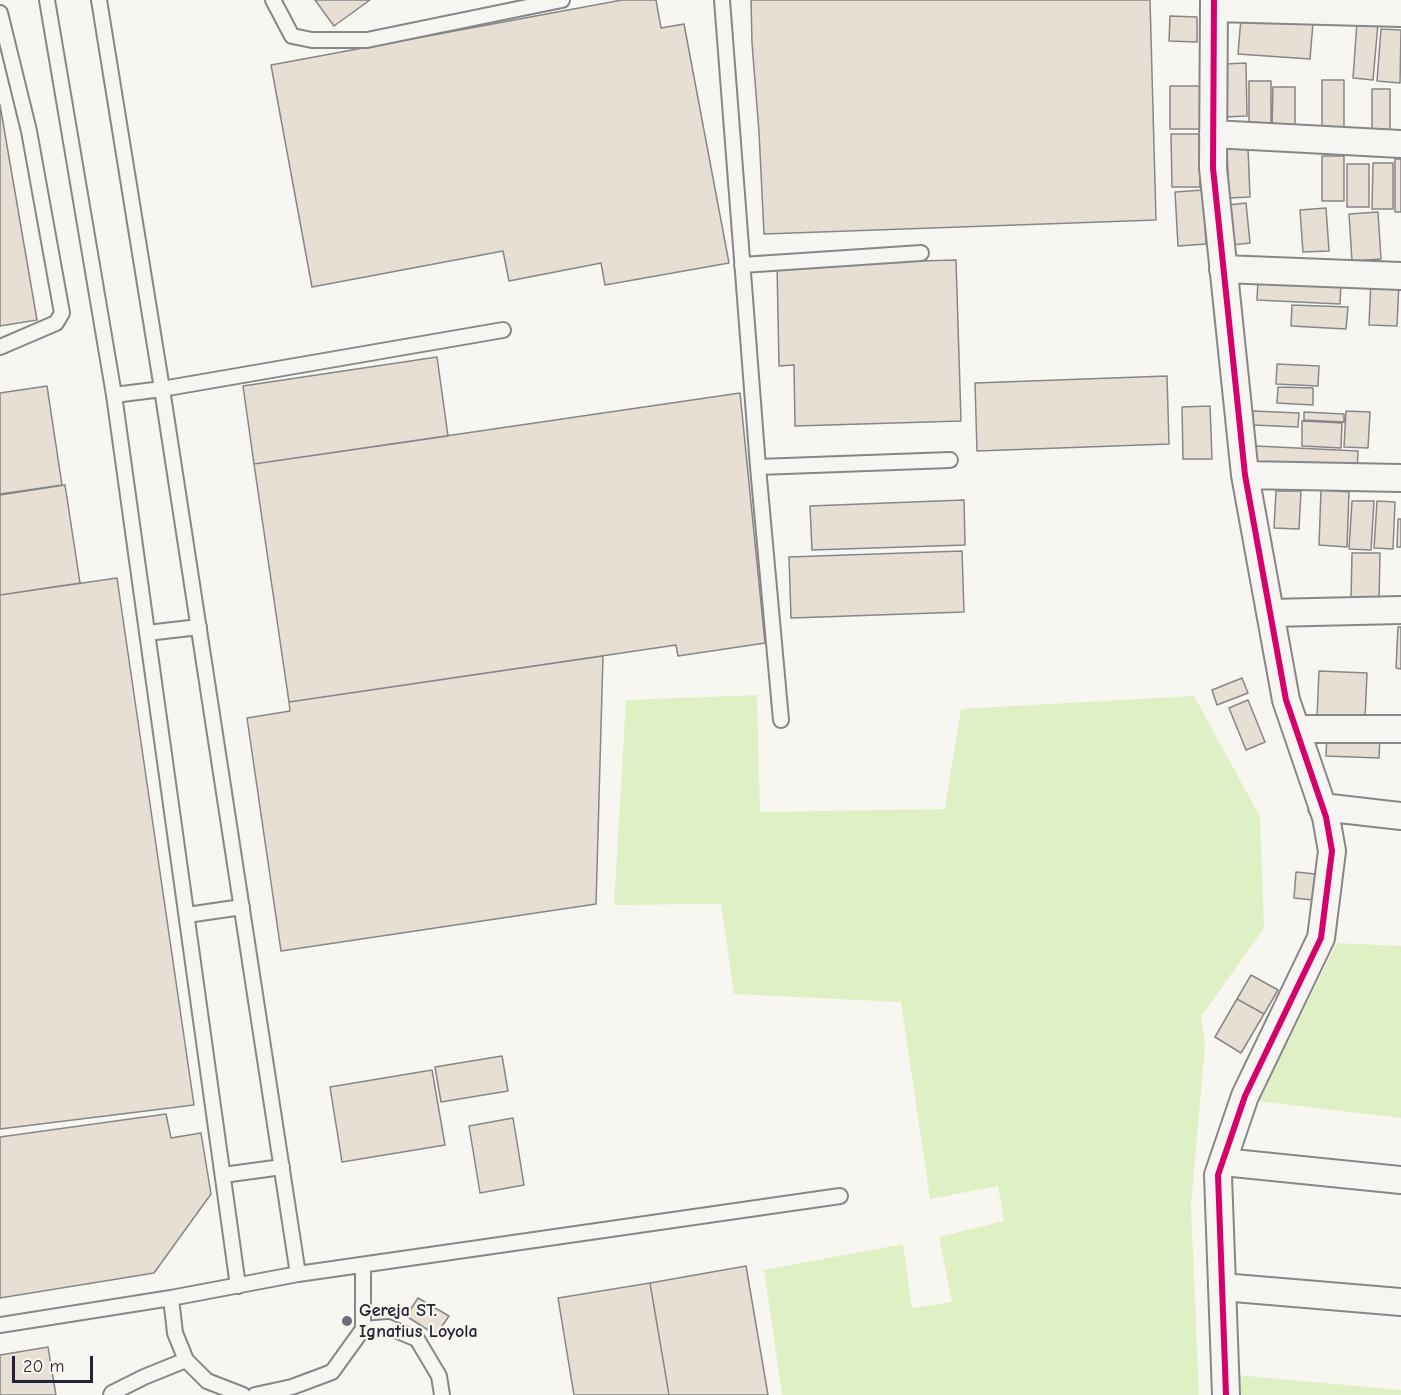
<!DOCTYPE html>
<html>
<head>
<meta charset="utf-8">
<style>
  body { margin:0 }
  #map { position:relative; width:1401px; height:1395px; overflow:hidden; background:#f8f6f0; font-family:"Comic Neue",sans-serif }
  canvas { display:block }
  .scale { position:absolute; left:12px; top:1356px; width:81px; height:27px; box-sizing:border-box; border:3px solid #22223b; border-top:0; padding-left:8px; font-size:18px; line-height:21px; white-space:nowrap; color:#22223b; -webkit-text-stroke:4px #fbf7ec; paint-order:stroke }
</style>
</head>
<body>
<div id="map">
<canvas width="1401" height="1395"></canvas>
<div class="scale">20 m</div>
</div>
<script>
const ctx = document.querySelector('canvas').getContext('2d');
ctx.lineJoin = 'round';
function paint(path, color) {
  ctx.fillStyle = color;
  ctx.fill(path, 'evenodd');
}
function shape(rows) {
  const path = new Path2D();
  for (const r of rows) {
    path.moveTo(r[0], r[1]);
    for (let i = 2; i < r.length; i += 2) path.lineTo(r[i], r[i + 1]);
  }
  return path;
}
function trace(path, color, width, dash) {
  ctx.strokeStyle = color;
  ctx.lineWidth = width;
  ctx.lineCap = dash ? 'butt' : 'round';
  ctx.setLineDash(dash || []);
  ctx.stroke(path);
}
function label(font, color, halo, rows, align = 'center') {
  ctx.font = font + ' "Comic Neue",sans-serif';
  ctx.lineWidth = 4.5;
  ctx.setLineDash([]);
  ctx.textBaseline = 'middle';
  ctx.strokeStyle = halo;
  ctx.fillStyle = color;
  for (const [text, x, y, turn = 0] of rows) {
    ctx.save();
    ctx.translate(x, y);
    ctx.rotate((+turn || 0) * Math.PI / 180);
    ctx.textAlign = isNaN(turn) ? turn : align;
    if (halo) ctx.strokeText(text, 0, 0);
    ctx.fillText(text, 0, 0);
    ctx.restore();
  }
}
paint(shape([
  [757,695,760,812,945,809,961,709,1194,696,1260,817,1264,928,1201,1017,1205,1045,1191,1205,1199,1395,782,1395,764,1270,903,1244,912,1308,952,1302,939,1237,1004,1221,998,1186,930,1199,901,1002,734,994,721,904,614,905,626,700],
  [1337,943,1401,946,1401,1118,1258,1101],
  [1225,1374,1401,1390,1401,1395,1226,1395]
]), '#e0f0c5');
const building = shape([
  [315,0,370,0,334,26,315,0],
  [622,0,656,0,661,28,684,24,729,263,605,285,601,263,509,281,503,251,312,287,271,65,622,0],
  [751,0,1150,0,1156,220,764,234,759,132,752,43,751,0],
  [1170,16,1197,17,1197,42,1169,41,1170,16],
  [1241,18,1313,23,1310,59,1238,54,1241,18],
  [1357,22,1378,23,1373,80,1353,78,1357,22],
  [1381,29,1401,30,1400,83,1377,81,1381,29],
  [1246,63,1247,116,1224,117,1224,64,1246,63],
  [1322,80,1344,80,1344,135,1322,135,1322,80],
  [1249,81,1271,81,1271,128,1249,128,1249,81],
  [1170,86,1202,86,1202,129,1170,129,1170,86],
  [1273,87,1295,87,1295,130,1272,130,1273,87],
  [1372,89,1390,89,1390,132,1372,132,1372,89],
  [0,105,37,320,0,326,0,105],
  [1171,134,1199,134,1200,187,1172,187,1171,134],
  [1248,148,1250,197,1229,198,1227,149,1248,148],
  [1322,156,1344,156,1344,201,1322,201,1322,156],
  [1395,159,1401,159,1401,212,1395,212,1395,159],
  [1373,163,1393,163,1393,209,1372,209,1373,163],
  [1347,164,1369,164,1369,207,1347,207,1347,164],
  [1203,190,1206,244,1178,246,1175,192,1203,190],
  [1246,203,1250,243,1232,245,1228,205,1246,203],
  [1326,208,1329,251,1303,252,1300,210,1326,208],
  [1378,212,1381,259,1352,261,1349,214,1378,212],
  [956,260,961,421,795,426,794,365,779,366,777,265,956,260],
  [1258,279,1341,283,1340,304,1257,300,1258,279],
  [1371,280,1399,281,1397,326,1369,325,1371,280],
  [1292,305,1348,307,1346,329,1291,326,1292,305],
  [437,357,448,436,254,464,243,386,437,357],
  [1277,364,1319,366,1318,386,1276,384,1277,364],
  [1167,376,1169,444,977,451,975,383,1167,376],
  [47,386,62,485,0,494,0,393,47,386],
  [1278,387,1313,388,1313,405,1277,403,1278,387],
  [740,393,765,643,678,656,676,645,289,702,254,464,740,393],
  [1210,406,1212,459,1183,459,1182,407,1210,406],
  [1253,411,1299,413,1298,427,1253,425,1253,411],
  [1346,411,1370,412,1368,448,1344,447,1346,411],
  [1304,412,1344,414,1344,422,1304,420,1304,412],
  [1302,421,1342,423,1341,448,1302,446,1302,421],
  [1256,446,1358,451,1357,472,1255,468,1256,446],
  [65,485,80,583,0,595,0,495,65,485],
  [1321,490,1349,492,1347,547,1319,545,1321,490],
  [1276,491,1301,491,1299,529,1274,528,1276,491],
  [964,500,965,545,812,550,810,506,964,500],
  [1352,501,1374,501,1371,550,1349,549,1352,501],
  [1377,501,1395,502,1393,549,1374,548,1377,501],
  [1398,519,1401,519,1401,547,1397,547,1398,519],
  [962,551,964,612,791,618,789,557,962,551],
  [1352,553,1380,553,1379,602,1351,601,1352,553],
  [117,578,194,1105,0,1129,0,595,117,578],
  [1398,627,1401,627,1401,669,1396,668,1398,627],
  [603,656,596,904,281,951,247,718,290,711,289,702,603,656],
  [1319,671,1367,673,1365,719,1317,717,1319,671],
  [1242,678,1248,693,1217,705,1212,690,1242,678],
  [1248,700,1265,742,1246,750,1229,708,1248,700],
  [1327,734,1380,736,1379,758,1326,756,1327,734],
  [1296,872,1315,874,1313,900,1294,898,1296,872],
  [1251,975,1278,990,1264,1014,1237,999,1251,975],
  [1237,999,1264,1014,1241,1053,1215,1037,1237,999],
  [502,1056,508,1091,441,1102,435,1067,502,1056],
  [432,1070,445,1145,342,1162,330,1087,432,1070],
  [166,1114,171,1138,201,1133,211,1194,154,1273,0,1298,0,1137,166,1114],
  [513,1118,524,1185,480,1193,469,1126,513,1118],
  [746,1266,768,1395,669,1395,650,1283,746,1266],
  [650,1283,669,1395,574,1395,558,1298,650,1283],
  [418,1298,449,1316,436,1335,406,1316,418,1298],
  [48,1347,56,1395,0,1395,0,1355,48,1347]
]);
paint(building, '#e8dfd4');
trace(building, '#878688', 1.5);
const lane = shape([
  [47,0,114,395,238,1286],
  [99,0,162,389,298,1274],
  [273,0,292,36,312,40,367,40,562,0],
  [722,0,758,467,781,720],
  [0,13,29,131,62,313,56,323,0,347],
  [742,265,921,253],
  [114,395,162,389,503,330],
  [758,467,950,460],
  [147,633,199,627],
  [187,915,242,907],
  [223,1175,282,1167],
  [171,1298,175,1333,186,1360,207,1381,243,1395],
  [0,1325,171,1298,298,1274,840,1196],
  [363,1329,388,1327,417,1339,439,1376,442,1395],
  [111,1395,112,1393,144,1377,186,1360],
  [255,1395,292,1387,332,1372,363,1329,363,1265]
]);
const street = shape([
  [1214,0,1213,168,1245,475,1286,700,1326,817,1332,851,1321,938,1245,1096,1218,1175,1226,1395],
  [1214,8,1401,13],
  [1213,134,1401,144],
  [1223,269,1401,276],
  [1245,475,1401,478],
  [1270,613,1401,610],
  [1296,729,1401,729],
  [1322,807,1401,816],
  [1223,1162,1401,1180],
  [1222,1287,1401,1302]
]);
trace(lane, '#878688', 18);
trace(street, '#878688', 30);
trace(lane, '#f6f5f1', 14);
trace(street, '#f6f5f1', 26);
trace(shape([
  [1214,0,1213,168,1245,475,1286,700,1326,817,1332,851,1321,938,1245,1096,1218,1175,1226,1395]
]), '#d6006c', 6);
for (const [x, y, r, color] of [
  [347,1321,6,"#6d6c7a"]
]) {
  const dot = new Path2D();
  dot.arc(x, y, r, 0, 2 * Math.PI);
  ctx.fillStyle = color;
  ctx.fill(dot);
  trace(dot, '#fbf7ec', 2);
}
label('bold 18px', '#22223b', '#fbf7ec', [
  ["Gereja ST.",359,1311],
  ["Ignatius Loyola",359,1332]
], 'left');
</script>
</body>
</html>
